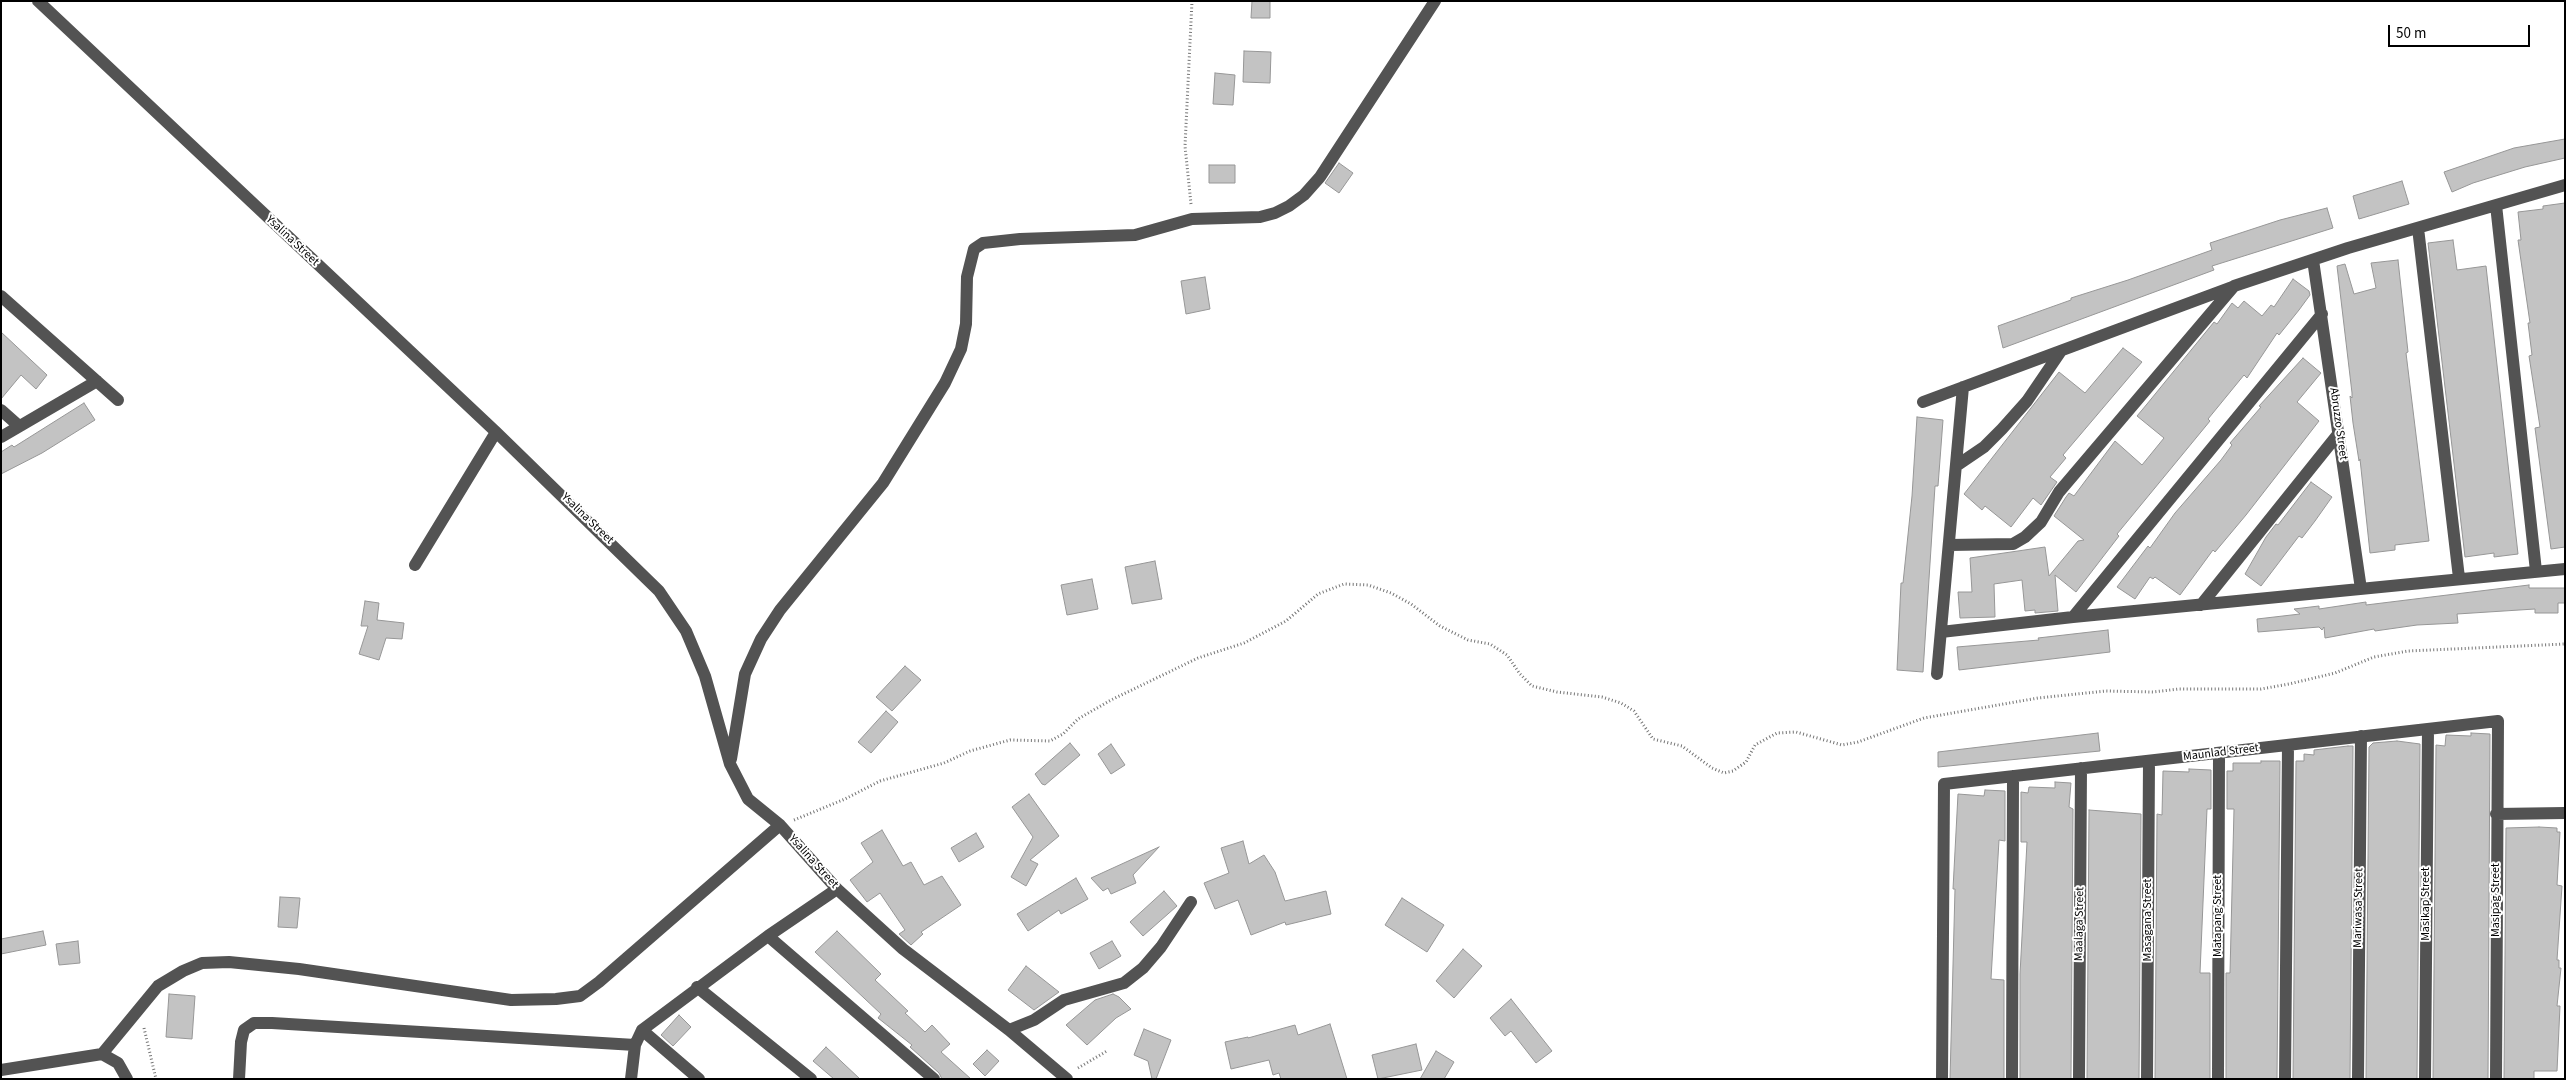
<!DOCTYPE html>
<html>
<head>
<meta charset="utf-8">
<style>
  body { margin:0 }
  #map { position:relative; width:2566px; height:1080px; overflow:hidden; background:#fff; font-family:"Source Sans 3",sans-serif }
  canvas { display:block }
  .frame { position:absolute; inset:0; border:2px solid #000; pointer-events:none }
  .scale { position:absolute; left:2388px; top:25px; width:142px; height:22px; box-sizing:border-box; border:2px solid #000; border-top:0; padding-left:6px; font-size:15px; line-height:18px; white-space:nowrap; color:#000; -webkit-text-stroke:4px #fff; paint-order:stroke }
</style>
</head>
<body>
<div id="map">
<canvas width="2566" height="1080"></canvas>
<div class="frame"></div>
<div class="scale">50 m</div>
</div>
<script>
const ctx = document.querySelector('canvas').getContext('2d');
ctx.lineJoin = 'round';
function paint(path, color) {
  ctx.fillStyle = color;
  ctx.fill(path, 'evenodd');
}
function shape(rows) {
  const path = new Path2D();
  for (const r of rows) {
    path.moveTo(r[0], r[1]);
    for (let i = 2; i < r.length; i += 2) path.lineTo(r[i], r[i + 1]);
  }
  return path;
}
function trace(path, color, width, dash) {
  ctx.strokeStyle = color;
  ctx.lineWidth = width;
  ctx.lineCap = dash ? 'butt' : 'round';
  ctx.setLineDash(dash || []);
  ctx.stroke(path);
}
function label(font, color, halo, rows, align = 'center') {
  ctx.font = font + ' "Source Sans 3",sans-serif';
  ctx.lineWidth = 4;
  ctx.setLineDash([]);
  ctx.textBaseline = 'middle';
  ctx.strokeStyle = halo;
  ctx.fillStyle = color;
  for (const [text, x, y, turn = 0] of rows) {
    ctx.save();
    ctx.translate(x, y);
    ctx.rotate((+turn || 0) * Math.PI / 180);
    ctx.textAlign = isNaN(turn) ? turn : align;
    if (halo) ctx.strokeText(text, 0, 0);
    ctx.fillText(text, 0, 0);
    ctx.restore();
  }
}
const building = shape([
  [1252,1,1270,1,1270,18,1251,18,1252,1],
  [1244,51,1271,52,1270,83,1243,82,1244,51],
  [1215,73,1235,75,1233,105,1213,104,1215,73],
  [2565,139,2565,158,2525,167,2473,183,2452,192,2444,172,2514,148,2565,139],
  [1339,163,1353,173,1339,193,1325,183,1339,163],
  [1209,165,1235,165,1235,183,1209,183,1209,165],
  [2402,181,2409,204,2359,219,2353,196,2402,181],
  [2565,203,2565,547,2551,549,2535,428,2540,427,2529,356,2532,355,2528,323,2530,323,2518,240,2521,240,2518,212,2543,209,2543,206,2565,203],
  [2327,208,2333,228,2212,266,2214,270,2003,348,1998,326,2071,300,2071,298,2128,280,2212,250,2210,243,2280,220,2327,208],
  [2453,240,2457,270,2486,266,2518,554,2494,557,2494,553,2465,557,2428,243,2453,240],
  [2398,260,2408,352,2406,353,2429,541,2395,545,2395,550,2370,553,2360,459,2359,461,2353,423,2350,396,2352,398,2352,393,2337,266,2345,264,2354,294,2376,288,2371,263,2398,260],
  [1205,277,1210,309,1186,314,1181,281,1205,277],
  [2293,279,2309,291,2310,295,2299,310,2279,335,2277,333,2247,378,2244,375,2208,419,2210,421,2117,534,2119,536,2076,592,2055,575,2058,611,2035,613,2035,610,2025,611,2022,580,1994,584,1995,617,1960,618,1958,592,1972,592,1970,558,2045,547,2049,576,2078,541,2084,540,2054,516,2066,497,2069,493,2074,496,2115,441,2142,465,2164,438,2137,416,2147,404,2214,322,2217,324,2232,303,2238,308,2244,301,2262,316,2271,305,2274,307,2293,279],
  [1,332,47,375,36,389,21,375,1,399,1,332],
  [2123,348,2142,362,2063,455,2066,458,2050,477,2057,482,2041,505,2033,498,2011,527,1985,506,1982,510,1964,494,2059,372,2085,393,2123,348],
  [2303,358,2321,373,2297,402,2319,421,2246,515,2215,552,2213,550,2180,595,2155,577,2153,579,2150,577,2135,599,2117,587,2148,546,2150,548,2175,513,2221,460,2232,445,2230,443,2261,407,2259,406,2303,358],
  [84,403,95,420,42,453,1,474,1,452,12,445,14,447,84,403],
  [1917,417,1943,420,1938,486,1935,486,1923,672,1897,670,1901,583,1903,583,1912,496,1917,417],
  [2311,482,2332,497,2315,521,2302,538,2299,536,2261,586,2245,574,2266,537,2276,524,2278,525,2311,482],
  [1155,561,1162,599,1132,604,1125,567,1155,561],
  [1092,579,1098,609,1067,615,1061,585,1092,579],
  [2529,585,2529,588,2565,588,2565,603,2558,603,2558,613,2535,613,2535,609,2457,614,2458,623,2417,625,2375,631,2374,629,2325,638,2324,627,2322,630,2319,627,2258,632,2257,619,2300,614,2294,609,2319,606,2319,609,2366,602,2366,605,2529,585],
  [365,601,379,603,377,620,404,623,402,639,386,638,379,660,359,654,368,626,361,626,365,601],
  [2108,630,2110,652,1959,670,1957,647,2039,640,2038,638,2108,630],
  [905,666,921,680,892,711,876,697,905,666],
  [886,711,898,722,871,753,858,742,886,711],
  [2098,733,2100,751,1938,767,1938,752,2098,733],
  [2471,733,2490,734,2488,1079,2433,1079,2436,745,2445,746,2446,735,2471,736,2471,733],
  [2397,741,2420,744,2417,1079,2366,1079,2369,747,2373,743,2397,741],
  [1070,743,1080,755,1045,785,1042,784,1035,774,1070,743],
  [1111,744,1125,765,1111,774,1098,754,1111,744],
  [2348,746,2353,746,2350,1079,2293,1079,2296,761,2304,761,2304,754,2314,755,2314,750,2348,746],
  [2261,761,2280,761,2277,1079,2226,1079,2226,973,2230,973,2234,809,2227,809,2227,771,2233,771,2233,763,2261,763,2261,761],
  [2189,769,2211,770,2211,809,2207,809,2200,973,2210,973,2210,1079,2155,1079,2157,814,2162,815,2163,771,2189,772,2189,769],
  [2055,782,2071,783,2069,807,2073,809,2071,1079,2020,1079,2020,974,2027,842,2021,842,2021,792,2028,793,2029,787,2055,788,2055,782],
  [1985,790,2005,791,2005,841,1999,840,1991,979,2004,980,2004,1079,1950,1079,1955,889,1953,889,1958,794,1984,796,1985,790],
  [1029,794,1059,836,1030,860,1038,864,1026,886,1011,877,1033,837,1012,807,1029,794],
  [2089,810,2141,814,2139,1079,2087,1079,2089,810],
  [2539,827,2557,828,2557,832,2560,832,2557,885,2562,886,2557,960,2559,960,2559,968,2561,968,2557,1006,2560,1006,2557,1071,2534,1071,2534,1079,2504,1079,2506,828,2539,827],
  [882,830,903,866,911,862,924,885,942,876,961,905,921,932,923,934,911,945,899,934,905,930,880,893,867,902,850,880,873,862,861,843,882,830],
  [976,833,984,847,959,862,951,848,976,833],
  [1243,841,1249,864,1264,855,1275,872,1285,901,1326,891,1331,914,1286,925,1285,922,1251,935,1238,900,1215,909,1204,883,1229,873,1221,848,1243,841],
  [1159,847,1133,875,1136,883,1111,894,1108,888,1103,891,1091,878,1159,847],
  [1076,878,1088,899,1061,914,1059,910,1028,931,1017,914,1076,878],
  [1164,891,1177,906,1143,936,1130,922,1164,891],
  [280,897,300,898,297,928,278,927,280,897],
  [1402,898,1444,925,1427,952,1385,925,1402,898],
  [43,931,46,945,1,954,1,939,43,931],
  [837,931,881,974,875,980,908,1011,905,1013,925,1032,932,1025,950,1044,941,1052,971,1079,942,1079,939,1073,910,1047,912,1045,878,1018,881,1014,815,952,837,931],
  [78,941,80,963,59,965,56,944,78,941],
  [1112,941,1121,956,1099,969,1090,953,1112,941],
  [1463,949,1482,966,1454,998,1436,981,1463,949],
  [1026,966,1059,992,1034,1010,1008,990,1026,966],
  [169,994,195,996,192,1039,166,1037,169,994],
  [1113,994,1119,997,1131,1009,1116,1018,1087,1045,1066,1025,1095,1000,1113,994],
  [1511,999,1552,1051,1536,1063,1511,1031,1505,1036,1490,1018,1511,999],
  [679,1015,691,1027,673,1046,661,1035,679,1015],
  [1330,1024,1347,1079,1281,1079,1279,1073,1273,1075,1269,1060,1231,1069,1225,1042,1248,1037,1248,1038,1295,1025,1298,1035,1330,1024],
  [1144,1029,1171,1040,1156,1079,1152,1079,1148,1061,1134,1055,1144,1029],
  [1416,1044,1422,1070,1378,1079,1372,1055,1416,1044],
  [826,1047,860,1079,834,1079,813,1061,826,1047],
  [987,1050,999,1061,985,1076,973,1064,987,1050],
  [1436,1051,1454,1062,1444,1079,1420,1079,1436,1051]
]);
paint(building, '#c3c3c3');
trace(building, '#979797', 1);
trace(shape([
  [1191,204,1185,146,1192,1],
  [794,820,845,799,880,781,944,763,970,751,1010,740,1050,741,1063,734,1078,719,1111,700,1198,658,1244,643,1286,621,1318,594,1344,584,1368,585,1391,593,1411,604,1440,626,1468,640,1490,644,1507,655,1520,674,1532,686,1557,692,1602,697,1621,703,1634,711,1653,739,1682,746,1712,768,1724,773,1733,771,1746,762,1755,745,1777,733,1796,732,1842,745,1858,742,1924,718,2038,698,2106,691,2153,692,2179,689,2261,689,2289,684,2335,673,2374,657,2408,651,2565,644],
  [144,1028,156,1079],
  [1078,1068,1107,1051]
]), '#757575', 3, [1, 2.5]);
trace(shape([
  [38,1,496,432,659,591,686,631,705,676,730,764,748,799,780,825,837,889,903,949,1009,1030,1067,1079],
  [2496,205,2536,571],
  [2418,228,2459,578],
  [2313,260,2361,589],
  [1,296,118,400],
  [1923,402,2232,287],
  [1,410,19,426],
  [1,437,97,381],
  [1956,466,1984,447,2002,429,2027,401,2061,351],
  [1949,545,2013,544,2025,537,2041,522,2059,492,2234,286,2348,248,2565,185],
  [415,565,496,432],
  [2201,605,2339,433],
  [2073,617,2322,314],
  [1941,632,2073,617,2565,569],
  [1937,674,1963,387],
  [731,759,745,674,761,639,780,610,883,483,945,383,961,349,966,324,967,277,974,249,983,243,1020,239,1135,235,1192,219,1260,217,1275,213,1289,206,1304,195,1320,177,1435,1],
  [2496,814,2565,813],
  [768,936,934,1079],
  [697,987,811,1079],
  [642,1030,699,1079],
  [1009,1030,1034,1020,1064,1000,1124,983,1143,968,1161,947,1191,902],
  [102,1054,158,986,183,971,202,963,229,962,299,969,511,1000,556,999,580,996,599,982,780,825],
  [1,1070,102,1054,118,1063,127,1079],
  [239,1079,241,1042,244,1030,254,1023,272,1023,635,1045],
  [631,1079,635,1045,642,1030,768,936,837,889],
  [1942,1079,1944,784,2498,721,2496,1079],
  [2012,1079,2013,776],
  [2079,1079,2081,768],
  [2147,1079,2149,761],
  [2218,1079,2219,753],
  [2285,1079,2288,745],
  [2358,1079,2361,736],
  [2425,1079,2428,729]
]), '#535353', 12);
label('12px', '#000', '#fff', [
  ["Ysalina Street",292,241,43],
  ["Abruzzo Street",2338,424,82],
  ["Ysalina Street",587,519,44],
  ["Maunlad Street",2221,753,-7],
  ["Ysalina Street",813,862,48],
  ["Masipag Street",2496,900,-90],
  ["Masikap Street",2426,904,-90],
  ["Mariwasa Street",2359,908,-89],
  ["Matapang Street",2218,916,-90],
  ["Masagana Street",2148,920,-90],
  ["Maalaga Street",2080,924,-89]
]);
</script>
</body>
</html>
